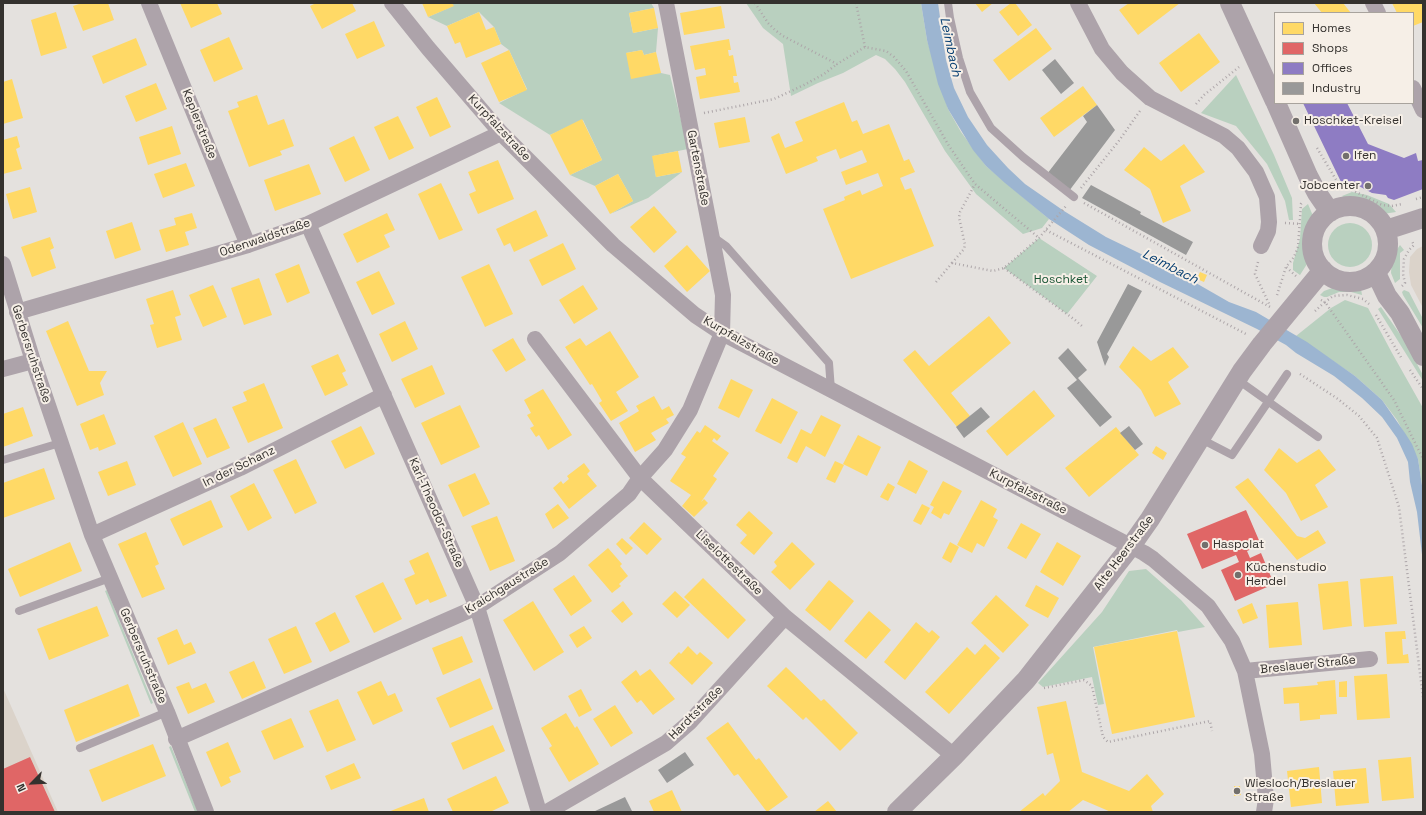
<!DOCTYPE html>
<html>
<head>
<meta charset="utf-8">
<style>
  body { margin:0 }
  #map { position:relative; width:1426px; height:815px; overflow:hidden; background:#e4e1de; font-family:"Space Grotesk",sans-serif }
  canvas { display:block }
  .frame { position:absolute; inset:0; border:4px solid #34312e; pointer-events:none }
  .legend { position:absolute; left:1274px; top:12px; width:140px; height:92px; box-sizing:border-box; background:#f6efe7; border:1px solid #a8a39d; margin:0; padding:5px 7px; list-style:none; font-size:12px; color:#34312e }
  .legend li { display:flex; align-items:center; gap:8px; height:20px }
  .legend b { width:20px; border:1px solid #a8a39d }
  .north { position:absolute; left:12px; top:763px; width:40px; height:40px; -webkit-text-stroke:3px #f6efe7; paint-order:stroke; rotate:246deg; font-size:11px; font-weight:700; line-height:16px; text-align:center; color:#34312e }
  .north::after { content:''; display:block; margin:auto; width:14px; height:18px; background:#34312e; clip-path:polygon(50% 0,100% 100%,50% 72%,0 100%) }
</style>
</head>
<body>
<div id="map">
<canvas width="1426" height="815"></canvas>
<div class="frame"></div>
<ul class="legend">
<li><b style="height:11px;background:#ffd966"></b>Homes</li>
<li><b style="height:11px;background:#e06666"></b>Shops</li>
<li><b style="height:11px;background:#8e7cc3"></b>Offices</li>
<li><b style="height:11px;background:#999"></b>Industry</li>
</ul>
<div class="north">N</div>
</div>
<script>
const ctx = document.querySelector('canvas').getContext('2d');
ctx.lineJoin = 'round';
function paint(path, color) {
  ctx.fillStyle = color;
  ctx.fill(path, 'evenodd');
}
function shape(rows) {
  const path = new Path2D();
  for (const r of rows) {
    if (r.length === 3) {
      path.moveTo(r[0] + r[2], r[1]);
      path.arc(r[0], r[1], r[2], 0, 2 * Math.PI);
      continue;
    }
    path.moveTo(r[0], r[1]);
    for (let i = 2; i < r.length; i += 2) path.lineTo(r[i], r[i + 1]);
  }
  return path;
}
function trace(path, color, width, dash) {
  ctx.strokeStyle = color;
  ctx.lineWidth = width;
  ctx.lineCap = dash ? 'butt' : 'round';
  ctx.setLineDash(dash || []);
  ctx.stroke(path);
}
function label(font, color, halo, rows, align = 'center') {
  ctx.font = font + ' "Space Grotesk",sans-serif';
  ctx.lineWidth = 4;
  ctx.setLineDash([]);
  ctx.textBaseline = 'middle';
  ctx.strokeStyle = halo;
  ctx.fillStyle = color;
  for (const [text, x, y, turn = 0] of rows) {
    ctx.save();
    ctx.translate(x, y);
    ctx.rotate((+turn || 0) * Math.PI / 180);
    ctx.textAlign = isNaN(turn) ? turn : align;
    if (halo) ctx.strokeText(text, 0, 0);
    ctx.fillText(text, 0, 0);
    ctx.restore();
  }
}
paint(shape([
  [1423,246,1423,308,1411,285,1409,272,1410,257,1417,249],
  [3,688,58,812,3,812]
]), '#dbd3ca');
paint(shape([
  [452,3,651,3,654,8,629,13,633,33,658,28,656,52,644,55,642,50,626,53,661,73,670,75,688,149,653,156,656,177,682,172,648,198,610,214,633,201,618,174,595,186,570,175,602,160,583,120,550,135,499,103,527,89,509,50,501,44,494,27,479,12,447,26,428,17,453,6],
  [746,3,921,3,927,40,948,109,961,132,986,166,1049,219,1042,228,1023,234,976,194,945,151,905,82,895,69,885,59,876,55,843,73,818,83,791,96,783,44,763,28],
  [1236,75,1274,155,1292,198,1293,220,1289,220,1285,201,1267,164,1236,126,1201,113],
  [1352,192,1367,195,1389,204,1396,212,1383,214,1366,205,1349,202,1342,196],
  [1308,204,1313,216,1307,231,1307,264,1300,275,1293,270,1293,263,1300,239,1302,209],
  [1350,245,22],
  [1039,238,1097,276,1067,314,1004,268],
  [1400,245,1404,250,1400,253,1400,279,1395,283,1391,273,1392,257],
  [1348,285,1361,289,1362,295,1351,292,1339,292,1327,297,1324,297,1320,295,1324,291,1335,287],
  [1404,290,1409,292,1423,319,1423,328,1403,295,1402,292],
  [1345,300,1368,308,1392,353,1423,408,1423,492,1418,459,1397,420,1382,400,1355,376,1296,336,1331,308],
  [1381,307,1404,340,1423,375,1423,381,1378,309],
  [1146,569,1181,600,1205,627,1178,632,1177,630,1093,647,1104,704,1098,705,1092,677,1043,687,1038,683,1102,612,1129,571],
  [107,590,153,703,151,704,105,591],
  [171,746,198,812,195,812,169,747]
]), '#b9d0bf');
paint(shape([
  [921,3,938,3,946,60,954,88,968,117,987,145,1008,168,1025,184,1064,211,1106,237,1168,267,1229,302,1256,312,1307,342,1355,376,1382,400,1405,433,1412,444,1418,459,1423,492,1423,563,1417,512,1410,482,1408,462,1397,438,1382,417,1362,398,1334,376,1296,353,1286,345,1257,329,1160,282,1089,245,1049,219,1005,183,986,166,973,150,948,109,938,84,927,40]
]), '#9cb5d1');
paint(shape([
  [82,3,108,3,114,20,83,31,73,6],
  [180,3,217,3,222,14,191,28],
  [316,3,352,3,356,11,322,29,310,6],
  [422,3,452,3,454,6,428,17],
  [975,3,993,3,982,12],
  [1011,3,1015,3,1032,25,1018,36,999,12],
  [1129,3,1180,3,1138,35,1119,10],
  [1314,3,1343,3,1351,13,1322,13],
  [1392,3,1423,3,1423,22,1413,26,1413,13,1397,13],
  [721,6,725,28,684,35,680,13],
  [654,8,658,28,633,33,629,13],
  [56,12,67,48,41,56,31,20],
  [479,12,486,30,494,27,501,44,466,58,460,42,455,44,447,26],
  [374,21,385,46,357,59,345,34],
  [1036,28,1052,49,1009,81,993,60],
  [1199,33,1220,62,1181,92,1159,63],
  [229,37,243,69,214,82,200,50],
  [136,38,147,65,103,84,92,56],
  [729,39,731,50,728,50,729,56,733,55,737,76,733,76,734,83,738,82,740,92,700,99,696,77,706,75,705,68,695,70,690,46],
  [509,50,527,90,499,102,481,63],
  [642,50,644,55,656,52,661,73,631,79,626,53],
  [12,79,23,118,3,124,3,82],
  [156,83,167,109,136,122,125,96],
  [1083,86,1097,105,1054,137,1040,118],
  [257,95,268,125,284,119,294,146,280,151,282,155,249,167,228,111,239,107,237,102],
  [437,97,451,127,430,137,416,107],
  [844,102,852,122,857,120,863,134,889,124,904,161,909,159,915,172,900,178,905,190,911,188,934,246,851,279,823,209,845,200,844,197,860,190,862,195,883,186,878,173,846,185,841,172,867,162,862,150,840,159,836,149,816,157,818,161,786,174,771,137,779,133,785,148,803,141,795,122],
  [398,116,414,148,389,160,374,127],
  [745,117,750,142,719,148,714,123],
  [582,119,602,160,570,175,550,135],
  [172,126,181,154,148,165,139,137],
  [17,136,20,147,16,149,22,169,3,174,3,140],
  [354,136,370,170,345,182,329,148],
  [1184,144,1205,172,1180,186,1191,211,1163,223,1150,189,1124,170,1144,147,1161,161],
  [678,151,682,172,656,177,652,156],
  [498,160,514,199,478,214,469,194,476,191,468,172],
  [186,163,195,186,163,198,154,174],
  [309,164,321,194,275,211,264,180],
  [618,174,633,201,610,214,595,186],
  [441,183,463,230,439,240,418,194],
  [30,187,37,212,13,219,6,194],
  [654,206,677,232,654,253,630,227],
  [536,210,548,236,514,252,510,243,504,246,496,229],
  [192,213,197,228,185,232,189,245,166,252,159,230,176,225,174,218],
  [387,213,395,230,384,235,390,247,357,263,343,234],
  [132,222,141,250,115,259,106,231],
  [50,237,54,248,50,250,56,268,32,277,21,247],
  [563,243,576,269,542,286,529,260],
  [687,245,710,271,687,292,664,266],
  [299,264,310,293,287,303,275,274],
  [489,264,513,314,485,327,461,277],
  [379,271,395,304,372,315,356,282],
  [1200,272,1207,275,1204,282,1197,279],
  [259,278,272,315,244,325,231,288],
  [213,285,227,317,203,327,189,295],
  [583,285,598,309,574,324,559,300],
  [173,290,181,315,175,317,182,340,157,348,150,325,154,324,146,299],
  [989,316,1011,343,951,393,970,416,957,427,903,360,915,350,929,366],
  [68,321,89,371,107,371,100,383,104,395,77,406,46,331],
  [405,321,418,349,392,362,379,334],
  [610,331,639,377,616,392,628,411,611,421,599,403,602,401,592,384,590,385,565,347,580,338,586,346],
  [513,338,526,360,506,372,492,350],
  [1133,346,1151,361,1173,347,1189,367,1168,382,1181,404,1155,417,1141,390,1119,367],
  [338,354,346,371,342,373,348,385,325,396,311,366],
  [432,365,445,394,415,408,401,379],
  [731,379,753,390,739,418,718,408],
  [264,383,283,428,248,443,232,407,247,401,243,392],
  [543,389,572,435,548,450,539,435,536,437,530,428,534,426,527,415,531,413,524,400],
  [1034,390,1055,416,1007,456,986,431],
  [654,396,662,410,669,406,674,415,666,419,669,423,651,433,656,440,635,452,619,423,639,411,636,406],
  [772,398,798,412,781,444,755,431],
  [460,405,480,447,441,465,421,423],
  [23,407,33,436,3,447,3,414],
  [104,414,116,444,99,451,98,447,90,450,80,424],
  [821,415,841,425,825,457,806,446,797,463,787,458,801,429,811,434],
  [216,418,230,448,207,458,193,428],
  [183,422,202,464,173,477,154,436],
  [705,425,721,436,717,441,714,438,712,441,729,453,713,476,717,479,701,502,704,499,708,503,694,517,682,506,691,495,670,481,686,457,681,454,697,431,700,433],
  [361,426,375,454,345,469,331,441],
  [1116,427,1139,455,1089,497,1065,468],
  [858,435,881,447,867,476,843,464],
  [1156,446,1167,453,1163,460,1152,453],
  [1279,448,1297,463,1319,449,1336,470,1315,485,1328,507,1301,521,1286,493,1264,470],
  [296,459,317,503,295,514,273,470],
  [909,460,928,471,916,494,897,484],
  [127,461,136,485,108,496,98,472],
  [835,461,844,465,835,483,826,479],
  [584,463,590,471,587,474,597,486,569,509,553,488,561,481,563,484,569,479,567,476],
  [44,468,55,499,3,518,3,483],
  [475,473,490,504,463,517,448,485],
  [1248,478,1297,536,1305,538,1318,530,1326,543,1297,560,1235,487],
  [943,481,962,491,949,515,944,513,941,519,931,513,934,507,930,505],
  [254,483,272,518,248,531,230,496],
  [888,483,895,487,888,501,880,497],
  [211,500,223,527,183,546,170,519],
  [981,500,997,509,993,517,998,520,984,547,977,543,972,553,957,545],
  [558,504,569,518,553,529,545,514],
  [922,504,930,508,921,525,913,521],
  [749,511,773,533,754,555,740,543,747,535,736,525],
  [497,516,515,561,490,571,471,526],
  [644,522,662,539,647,555,629,538],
  [1021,523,1041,534,1026,559,1007,548],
  [146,532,159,564,155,566,165,589,142,598,118,544],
  [622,538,633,548,626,555,616,544],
  [70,542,82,571,20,597,8,569],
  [792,542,815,564,790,590,771,572,777,566,774,562],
  [950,542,959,547,951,563,942,558],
  [1057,542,1081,556,1063,586,1040,572],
  [608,548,622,564,620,566,628,576,619,584,621,586,612,593,588,565],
  [428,552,447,596,430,603,428,599,416,605,404,579,415,574,409,561],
  [574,575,592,601,571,616,553,589],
  [1393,576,1397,624,1364,627,1360,579],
  [703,578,746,620,728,639,684,597],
  [829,580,854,601,830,631,805,610],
  [1348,581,1352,626,1323,630,1318,584],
  [383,582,402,619,374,633,355,596],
  [1036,585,1059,598,1048,618,1025,606],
  [675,591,690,605,677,618,662,604],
  [996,595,1029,625,1003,653,971,623],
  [533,601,564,652,534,671,503,620],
  [623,601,633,614,622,623,611,611],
  [1298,602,1302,645,1269,648,1266,605],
  [1252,603,1258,618,1243,624,1237,610],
  [97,606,109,636,49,660,37,629],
  [869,611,891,630,866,659,844,641],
  [335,612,350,642,330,652,315,623],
  [916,622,929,633,932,630,940,637,905,680,884,662],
  [296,626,312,662,284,674,268,639],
  [584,626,592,638,577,648,569,635],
  [177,629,184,645,191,642,196,653,168,665,157,638],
  [1177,631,1195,717,1112,734,1094,647],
  [1405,631,1406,639,1402,639,1403,655,1408,654,1409,663,1387,664,1385,632],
  [462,636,473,662,443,675,432,648],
  [985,644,1000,658,949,714,925,692,967,647,975,655],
  [688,646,697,655,700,652,713,663,692,685,669,663,679,652,681,654],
  [254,661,266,688,242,699,229,672],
  [786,667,821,701,824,699,858,733,840,751,806,717,803,720,767,686],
  [650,669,675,699,653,715,641,700,637,703,621,682,636,670,640,676],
  [1387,674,1390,718,1357,720,1354,676],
  [480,678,493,709,450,728,436,698],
  [1335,680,1337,714,1320,715,1320,719,1300,721,1299,703,1284,704,1283,688,1318,685,1317,682],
  [381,681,388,696,395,693,403,711,373,725,357,692],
  [1347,681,1347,697,1339,697,1339,682],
  [189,682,192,689,206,683,215,702,188,714,176,687],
  [128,684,140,716,76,742,64,710],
  [581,689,592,710,579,717,568,696],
  [338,699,356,740,327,752,309,711],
  [1066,701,1082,772,1129,791,1147,774,1164,794,1151,806,1153,812,1111,812,1083,800,1068,812,1019,812,1043,793,1045,796,1060,781,1053,753,1047,755,1037,707],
  [615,705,633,733,611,747,593,719],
  [566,713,575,728,577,726,599,764,569,782,549,748,552,746,541,728],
  [291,718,304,747,274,760,261,731],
  [728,722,756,760,759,758,788,797,767,812,738,774,734,776,706,738],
  [493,725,505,751,463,770,451,743],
  [228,742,241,772,229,777,231,782,221,787,206,752],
  [153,744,166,776,102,802,89,770],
  [1411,757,1414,798,1382,801,1378,760],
  [354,763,361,778,331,790,325,776],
  [1319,767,1322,803,1291,807,1287,771],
  [1366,768,1369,803,1336,806,1333,771],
  [496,776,509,803,490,812,453,812,447,799],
  [1234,786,1240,786,1241,795,1234,796],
  [672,790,682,812,654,812,649,801],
  [424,798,429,812,388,812],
  [828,801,837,812,814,812]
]), '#ffd966');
paint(shape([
  [1246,510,1261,545,1247,551,1250,558,1261,553,1274,584,1235,601,1221,570,1239,562,1236,555,1202,569,1187,534],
  [30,757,55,812,3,812,3,769]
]), '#e06666');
paint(shape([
  [1303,103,1347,103,1368,144,1404,158,1416,153,1418,161,1423,160,1423,189,1394,200,1388,198,1386,195,1372,193,1355,184,1351,186,1342,184]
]), '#8e7cc3');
paint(shape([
  [1055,59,1074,83,1061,94,1042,70],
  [1097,105,1115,130,1069,191,1047,174,1087,122,1083,116],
  [1091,185,1141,212,1140,214,1193,242,1186,255,1082,198],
  [1128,284,1142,291,1107,354,1109,357,1105,366,1097,342],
  [1068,348,1087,370,1078,378,1112,417,1100,427,1067,388,1077,380,1058,358],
  [981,407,990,417,964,438,956,427],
  [1129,426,1143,444,1135,450,1120,433],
  [685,752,694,765,667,783,658,770],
  [625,797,632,811,593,812]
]), '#999');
trace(shape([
  [755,3,768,23,775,30,783,36,837,64,865,47,886,51,894,57,906,71,949,146,975,184,1039,238],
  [856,3,865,47],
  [1196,104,1204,95,1239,67],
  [704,113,774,99,804,85,824,74,837,64],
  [1317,148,1338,183,1382,205,1392,206,1402,204],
  [1081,188,1118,142,1140,111],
  [1416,199,1423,197],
  [1084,203,1270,307],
  [1285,223,1300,224],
  [1046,230,1248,335],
  [1258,262,1255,274,1270,306],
  [952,263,964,249,965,245,959,217,960,212,975,184],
  [1004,268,1075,320,1083,327],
  [1296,276,1286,267,1294,257,1298,247,1301,204,1302,203],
  [936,282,952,263,993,271,1004,268,1039,238,1066,206],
  [1402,286,1405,283,1403,274,1404,259,1409,250,1414,245,1412,241],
  [1277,295,1286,267],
  [1321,300,1325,302,1333,296,1347,295,1363,299,1369,304],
  [1315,311,1325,302,1394,400,1423,459],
  [1376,315,1402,359],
  [1410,370,1423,389],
  [1300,374,1338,399,1359,416,1377,438,1399,507,1423,697],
  [1044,688,1084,680,1092,686,1103,737,1108,742,1210,721,1212,731]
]), '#ada6a9', 2.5, [1, 3]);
trace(shape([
  [948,3,950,18,959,58,970,92,991,128,1023,157,1074,197],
  [712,236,726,246,829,363,831,390],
  [1238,380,1318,437],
  [1201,439,1232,455,1287,374],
  [3,460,60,443],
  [19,611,110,578],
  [80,748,167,712]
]), '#ada3aa', 8);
trace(shape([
  [149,3,248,245],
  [392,3,428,48,501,133,613,245,695,315,722,333,1144,553,1153,559,1208,606,1232,641,1245,671,1262,754,1266,799,1264,812],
  [1078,3,1102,49,1122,73,1150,98,1224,136,1238,148,1256,172,1267,197,1269,222,1268,231,1261,246],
  [1373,3,1378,13],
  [1413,88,1423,110],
  [308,224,477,607,539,812],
  [3,264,33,361,92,535,167,712,206,812],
  [17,312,248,245,308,224,501,133],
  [535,339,640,478,785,617,954,756],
  [3,369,33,361],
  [92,535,240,468,384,395],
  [1245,671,1370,659],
  [176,739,477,607,560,553,629,494,640,478,665,450,690,410,722,333,723,295,666,3],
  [547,812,666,743,690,722,785,617]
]), '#ada3aa', 16);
trace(shape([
  [1230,3,1275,101],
  [1276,103,1308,176,1317,193,1330,212],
  [1350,244,38],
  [1386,230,1423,218],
  [1376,273,1387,296,1400,313,1423,356],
  [897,812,954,756,1026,680,1131,546,1150,519,1242,371,1262,344,1323,270]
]), '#ada3aa', 20);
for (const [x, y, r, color] of [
  [1296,121,4,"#726f6c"],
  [1346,156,4,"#726f6c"],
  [1368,186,4,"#726f6c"],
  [1205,545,4,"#726f6c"],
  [1238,575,4,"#726f6c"],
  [1237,791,4,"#726f6c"]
]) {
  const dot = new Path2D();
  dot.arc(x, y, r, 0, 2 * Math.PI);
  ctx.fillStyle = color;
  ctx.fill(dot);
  trace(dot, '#f6efe7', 1.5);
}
label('12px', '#34312e', '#f6efe7', [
  ["Hoschket-Kreisel",1304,121],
  ["Ifen",1354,156],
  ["Jobcenter",1360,186,"right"],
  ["Haspolat",1213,545],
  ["Küchenstudio",1246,568],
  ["Hendel",1246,582],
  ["Wiesloch/Breslauer",1245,784],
  ["Straße",1245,798]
], 'left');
label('12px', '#34312e', '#f6efe7', [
  ["Keplerstraße",199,124,68],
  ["Kurpfalzstraße",499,128,47],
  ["Gartenstraße",698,168,79],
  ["Odenwaldstraße",265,238,-19],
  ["Kurpfalzstraße",741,341,30],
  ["Gerbersruhstraße",31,354,72],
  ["In der Schanz",239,467,-26],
  ["Kurpfalzstraße",1028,492,27],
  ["Karl-Theodor-Straße",436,513,66],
  ["Alte Heerstraße",1124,553,-53],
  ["Liselottestraße",729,563,44],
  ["Kraichgaustraße",507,586,-32],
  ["Gerbersruhstraße",143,656,67],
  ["Breslauer Straße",1308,665,-6],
  ["Hardtstraße",696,713,-45]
]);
label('12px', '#175433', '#f6efe7', [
  ["Hoschket",1061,280]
]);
label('italic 13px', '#043d71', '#f6efe7', [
  ["Leimbach",950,47,78],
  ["Leimbach",1170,267,27]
]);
</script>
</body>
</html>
